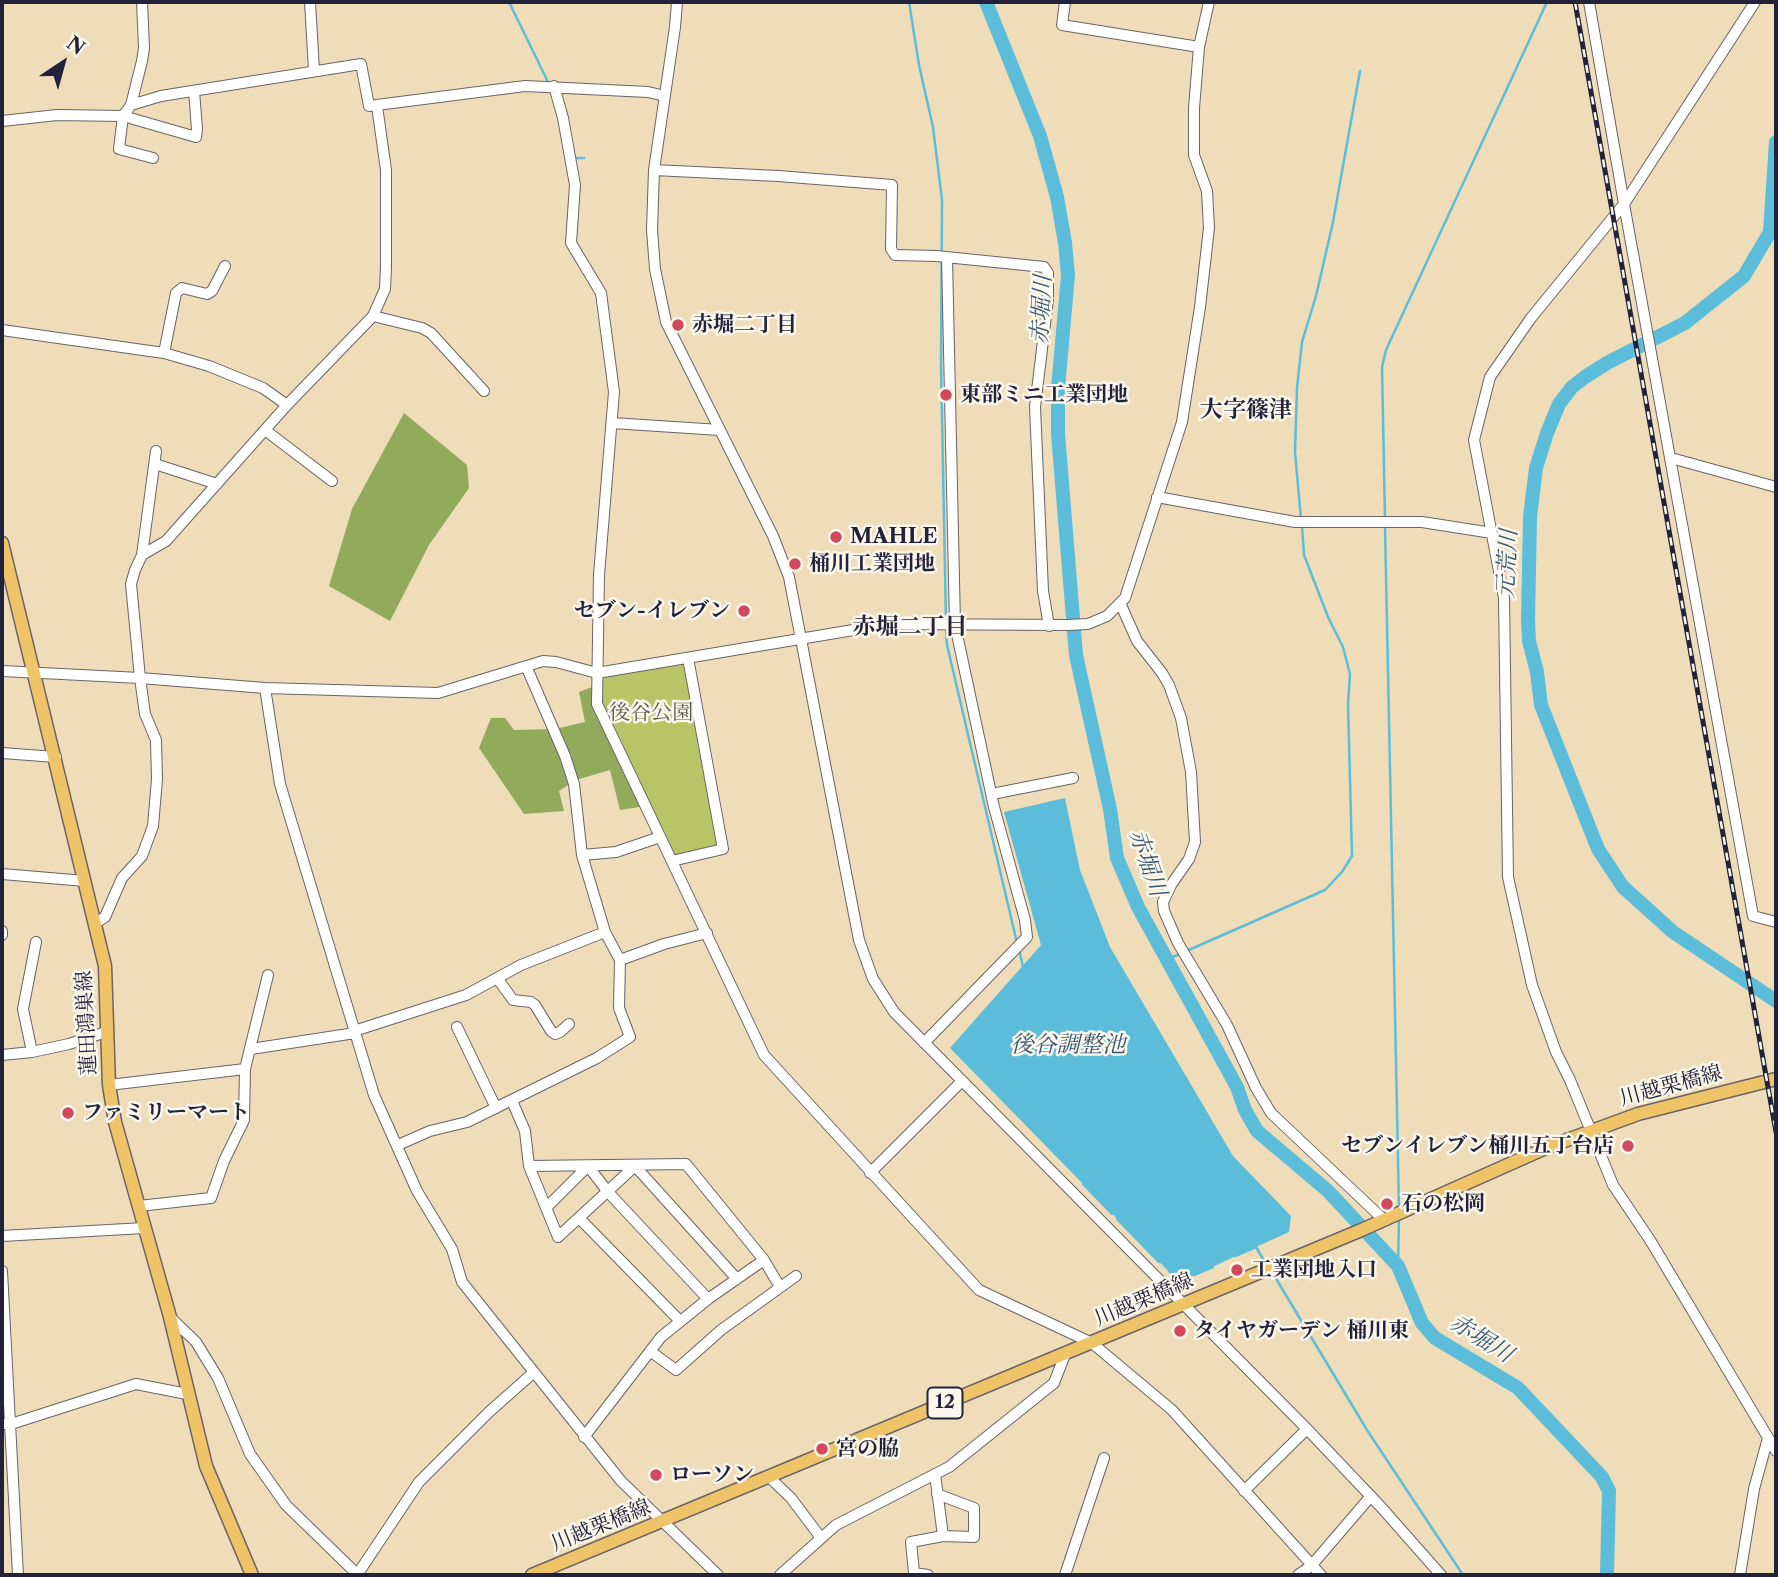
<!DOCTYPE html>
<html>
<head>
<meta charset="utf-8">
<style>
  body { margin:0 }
  #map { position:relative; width:1778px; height:1577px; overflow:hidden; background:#efddba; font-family:"Libre Caslon Text",serif }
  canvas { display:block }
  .frame { position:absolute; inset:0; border:4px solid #22223b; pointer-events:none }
  .north { position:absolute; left:28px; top:28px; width:70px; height:70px; -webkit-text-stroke:5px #fbf7ec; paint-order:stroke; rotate:36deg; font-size:19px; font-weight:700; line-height:28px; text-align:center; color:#22223b }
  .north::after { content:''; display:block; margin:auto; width:24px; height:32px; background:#22223b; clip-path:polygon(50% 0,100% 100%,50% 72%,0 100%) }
</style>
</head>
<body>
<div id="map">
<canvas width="1778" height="1577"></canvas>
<div class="frame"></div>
<div class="north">N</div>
</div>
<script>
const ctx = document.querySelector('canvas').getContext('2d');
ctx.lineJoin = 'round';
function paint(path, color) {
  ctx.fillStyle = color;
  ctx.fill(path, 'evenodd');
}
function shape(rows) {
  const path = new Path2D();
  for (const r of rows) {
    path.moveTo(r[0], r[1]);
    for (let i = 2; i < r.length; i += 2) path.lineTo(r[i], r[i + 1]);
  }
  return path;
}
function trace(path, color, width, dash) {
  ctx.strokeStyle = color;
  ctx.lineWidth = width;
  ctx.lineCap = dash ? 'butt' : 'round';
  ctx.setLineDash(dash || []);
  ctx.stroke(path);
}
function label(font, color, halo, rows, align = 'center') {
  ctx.font = font + ' "Libre Caslon Text","Noto Serif JP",serif';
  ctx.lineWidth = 5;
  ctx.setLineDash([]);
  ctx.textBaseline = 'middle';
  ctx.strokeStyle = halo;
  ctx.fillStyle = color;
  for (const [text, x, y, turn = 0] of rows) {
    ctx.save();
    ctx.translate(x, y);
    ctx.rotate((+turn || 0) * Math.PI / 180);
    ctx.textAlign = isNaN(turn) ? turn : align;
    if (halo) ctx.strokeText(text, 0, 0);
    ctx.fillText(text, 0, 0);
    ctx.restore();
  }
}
paint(shape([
  [688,658,723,849,672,861,597,704,597,673]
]), '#b7c567');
paint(shape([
  [404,413,467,465,469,488,429,545,390,621,329,586,352,509],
  [597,685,617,746,646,806,620,810,610,770,576,780,559,791,564,811,524,814,479,748,491,718,505,718,514,730,555,729,585,722,579,692]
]), '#91aa5c');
paint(shape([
  [1065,798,1080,870,1110,947,1233,1156,1291,1216,1289,1232,1179,1282,950,1048,1041,945,1004,812]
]), '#5bbdd9');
trace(shape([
  [509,2,549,84],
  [909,2,919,65,933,127,942,200,941,365,946,622],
  [571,158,584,158],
  [1301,519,1295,452,1297,388,1302,342,1316,296,1333,222,1360,71],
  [1385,519,1382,367,1386,350,1547,2],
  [1385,526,1399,1208],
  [946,629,947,645,1017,943],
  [1019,949,1023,967],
  [1166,960,1325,890,1342,872,1352,856,1348,704,1350,674,1343,647,1328,617,1304,555,1302,526],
  [1083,1184,1112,1214],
  [1117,1219,1159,1262],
  [1235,1256,1256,1247,1266,1264],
  [1398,1266,1399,1219],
  [1169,1271,1179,1282,1185,1280],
  [1272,1272,1367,1430,1463,1575],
  [1194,1275,1213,1267]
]), '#5bbdd9', 2.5);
trace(shape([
  [986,2,1040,136,1057,197,1065,243,1068,275,1058,388,1058,434,1076,655,1110,809,1117,858,1138,907,1237,1087,1245,1110,1257,1131,1328,1191,1398,1266,1422,1323,1435,1338,1518,1388,1602,1477,1609,1491,1607,1575],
  [1776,142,1770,232,1744,276,1685,323,1607,363,1585,377,1572,387,1559,404,1547,433,1536,468,1530,517,1528,620,1529,641,1537,672,1541,705,1598,849,1623,887,1673,932,1776,1001]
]), '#5bbdd9', 14);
const minor = shape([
  [310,2,314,70],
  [677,2,675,27,654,170,652,230,655,269,666,322,773,536,789,577,859,940,873,979,894,1012,1307,1429,1381,1507,1441,1575],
  [1065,2,1062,25,1199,47],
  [1589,2,1624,204,1753,916,1776,922],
  [1755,2,1624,204,1531,318,1490,377,1474,440,1504,598,1508,877,1532,985,1556,1052,1570,1080,1613,1185,1650,1240,1776,1451],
  [554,86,563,118,575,185,571,243,601,293,614,392,599,575,597,704,764,1055,979,1290,1092,1343,1172,1410,1321,1575],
  [131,105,161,96,361,64,369,106,525,86,648,92,665,96],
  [2,121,57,115,123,116,131,105,142,61,144,48,142,2],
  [153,158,119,149,123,116,196,137,197,129,194,91],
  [654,170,778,176,892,185,891,249,895,255,936,256,1044,267,1048,273,1048,299,1035,407,1043,591,1049,626],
  [373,316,422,328,431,333,484,391],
  [2,330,164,353,209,366,263,388,287,405],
  [164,353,176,293,182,288,207,294,212,291,225,266],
  [612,423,720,430],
  [265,430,332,481],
  [1671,458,1776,487],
  [155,464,217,484],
  [1157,497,1295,522,1422,522,1492,533],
  [142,555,156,451],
  [1121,605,1137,641,1162,673,1169,685,1181,718,1191,772,1195,842,1189,859,1171,885,1163,902,1164,911,1178,943,1227,1025,1256,1088,1271,1113,1384,1220],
  [526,666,565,756,574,784,582,855,616,852,660,837],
  [2,671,140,678,265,688,438,693,543,661,556,662,597,673,889,624,1067,625,1088,624,1107,616,1125,598,1182,422,1200,307,1209,228,1207,191,1194,155,1194,108,1199,47,1209,2],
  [265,688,280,784,374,1095,417,1191,452,1249,462,1282,621,1481,718,1575],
  [2,753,56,757],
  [992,794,1073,778],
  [582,855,605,932,620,960,664,944,707,933],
  [672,861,723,849,688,658],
  [2,874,85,881],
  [94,924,105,917,122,878,142,856,153,826,157,779,156,740,145,714,140,678,131,584,135,570,142,555,166,541,287,405,373,316,385,289,386,267,386,170,377,106],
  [2,931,2,935],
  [497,978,513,1000,531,1002,535,1005,551,1031,555,1034,560,1032,569,1024],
  [457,1027,496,1108],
  [354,1031,466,995,521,965,605,932],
  [924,1043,1027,937,1025,920,994,807,955,625,947,258],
  [251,1049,355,1033],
  [32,1052,23,1009,36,942],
  [2,1055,32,1052,69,1044,106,1032],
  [109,1085,245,1069],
  [512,1101,525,1131,529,1166],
  [398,1145,430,1131,467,1122,597,1058,630,1037,619,1008,620,960],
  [635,1166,558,1237,529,1166,686,1164,764,1260,780,1287],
  [635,1166,737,1279],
  [870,1173,962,1081],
  [139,1206,211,1198,224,1161,244,1120,245,1069,268,975],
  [546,1208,588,1166,608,1192,708,1299],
  [580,1219,680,1321],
  [2,1236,144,1228],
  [2,1271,18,1575],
  [170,1317,196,1342,218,1378,250,1454,286,1505,358,1575],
  [650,1351,676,1370,721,1330,796,1276],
  [2,1424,11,1424,136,1384,187,1394],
  [584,1437,661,1337,708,1299,764,1260],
  [935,1474,943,1536],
  [769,1477,791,1498,821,1538],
  [1244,1491,1307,1429],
  [357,1575,419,1482,489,1412,533,1373],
  [780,1575,836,1525,949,1467,1054,1383,1066,1352],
  [928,1575,914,1573,911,1542,943,1536,974,1537,974,1508,937,1494],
  [1065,1575,1104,1458],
  [1298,1575,1311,1566,1371,1496],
  [1740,1575,1754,1489,1768,1438]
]);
const major = shape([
  [2,543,105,966,109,1085,115,1122,170,1317,206,1466,252,1575],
  [532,1575,1359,1231,1548,1147,1638,1114,1776,1079]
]);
trace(minor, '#6a6367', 12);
trace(major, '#6a6367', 15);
trace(minor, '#fff', 10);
trace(major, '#efc469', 12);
const rail = shape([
  [1575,2,1776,1132]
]);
trace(rail, '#22223b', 5);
trace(rail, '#fbf7ec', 2.5, [8]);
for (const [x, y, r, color] of [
  [678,325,7,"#d1495b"],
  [946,395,7,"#d1495b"],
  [836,537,7,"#d1495b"],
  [795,564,7,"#d1495b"],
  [744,611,7,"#d1495b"],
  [68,1113,7,"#d1495b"],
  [1628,1146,7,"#d1495b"],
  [1387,1204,7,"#d1495b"],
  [1237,1270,7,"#d1495b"],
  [1180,1331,7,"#d1495b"],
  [822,1449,7,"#d1495b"],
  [656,1475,7,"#d1495b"]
]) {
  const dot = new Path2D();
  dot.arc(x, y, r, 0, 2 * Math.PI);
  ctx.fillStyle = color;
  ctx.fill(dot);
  trace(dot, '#fbf7ec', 2.5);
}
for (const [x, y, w] of [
  [945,1403,35]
]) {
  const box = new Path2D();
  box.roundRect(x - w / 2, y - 15.5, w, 31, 5);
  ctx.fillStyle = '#fbf7ec';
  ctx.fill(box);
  trace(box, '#22223b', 2);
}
label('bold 19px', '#22223b', null, [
  ["12",945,1403]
]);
label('bold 21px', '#22223b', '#fbf7ec', [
  ["赤堀二丁目",692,325],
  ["東部ミニ工業団地",960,395],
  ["MAHLE",850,537],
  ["桶川工業団地",809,564],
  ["セブン-イレブン",730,611,"right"],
  ["ファミリーマート",82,1113],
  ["セブンイレブン桶川五丁台店",1614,1146,"right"],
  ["石の松岡",1401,1204],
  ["工業団地入口",1251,1270],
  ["タイヤガーデン 桶川東",1194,1331],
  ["宮の脇",836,1449],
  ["ローソン",670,1475]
], 'left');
label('21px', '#565b4a', '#fbf7ec', [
  ["後谷公園",651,713]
]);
label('21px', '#22223b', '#fbf7ec', [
  ["蓮田鴻巣線",87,1023,-93],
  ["川越栗橋線",1671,1086,-15],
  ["川越栗橋線",1144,1300,-23],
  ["川越栗橋線",601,1526,-22]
]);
label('italic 23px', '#365872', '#fbf7ec', [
  ["赤堀川",1042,310,-87],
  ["元荒川",1508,564,-87],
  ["赤堀川",1147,863,71],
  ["後谷調整池",1068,1045],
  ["赤堀川",1481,1339,32]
]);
label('bold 23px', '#22223b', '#fbf7ec', [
  ["大字篠津",1246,410],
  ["赤堀二丁目",910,627]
]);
</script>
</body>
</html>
